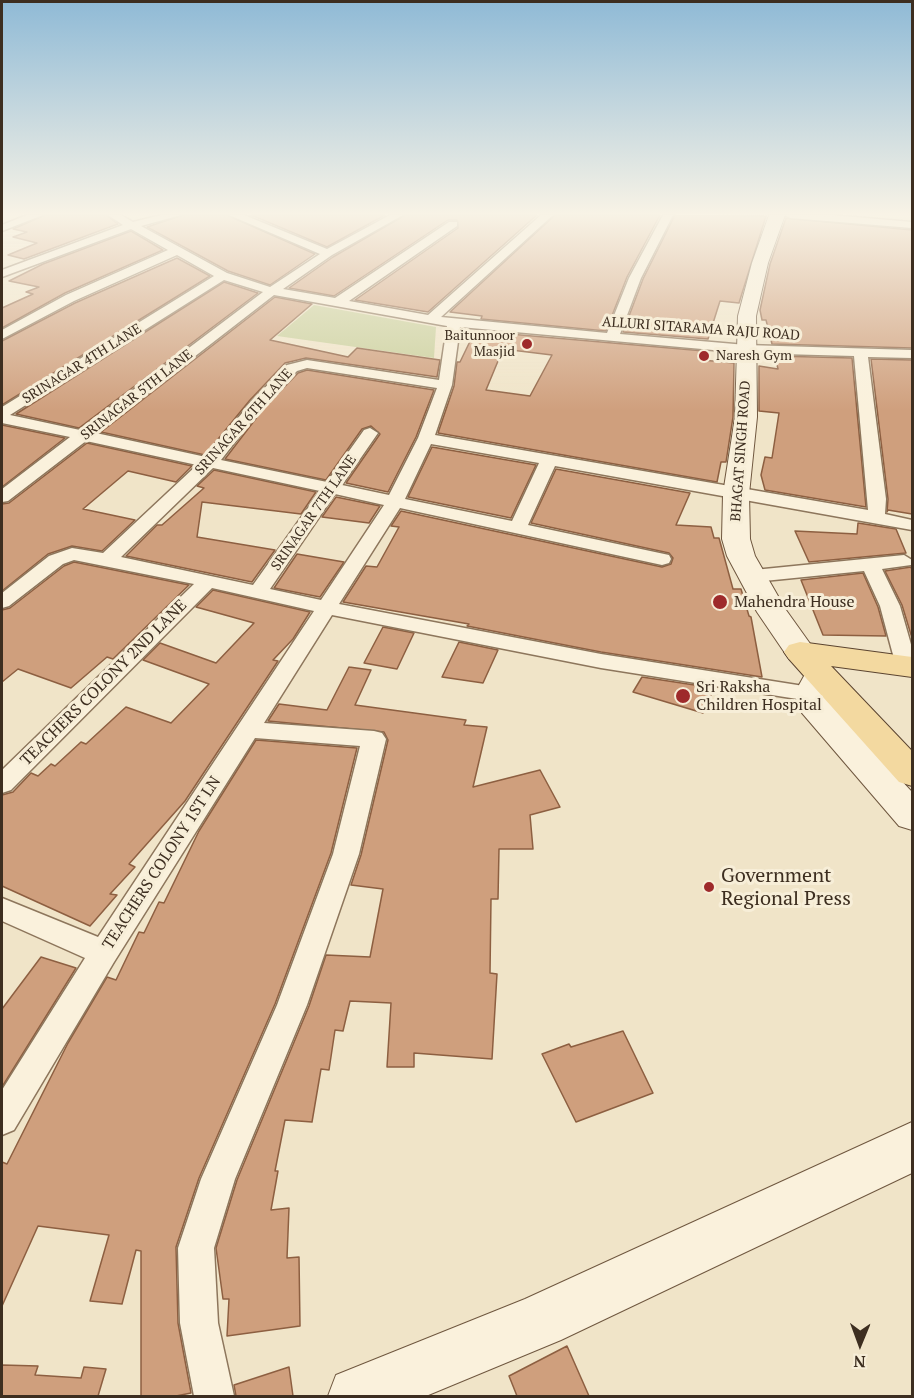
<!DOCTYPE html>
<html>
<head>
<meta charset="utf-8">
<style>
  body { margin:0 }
  #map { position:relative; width:914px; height:1398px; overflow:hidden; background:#f0e4c8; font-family:"PT Serif",serif }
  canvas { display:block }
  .frame { position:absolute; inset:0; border:3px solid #3d2e20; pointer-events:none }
  .north { position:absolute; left:830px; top:1314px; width:60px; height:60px; -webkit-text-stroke:4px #f7eed8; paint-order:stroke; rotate:181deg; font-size:16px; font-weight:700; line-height:24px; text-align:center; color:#3d2e20 }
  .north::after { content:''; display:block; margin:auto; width:21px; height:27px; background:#3d2e20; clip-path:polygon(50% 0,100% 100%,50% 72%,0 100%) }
</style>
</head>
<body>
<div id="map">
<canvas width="914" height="1398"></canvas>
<div class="frame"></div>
<div class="north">N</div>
</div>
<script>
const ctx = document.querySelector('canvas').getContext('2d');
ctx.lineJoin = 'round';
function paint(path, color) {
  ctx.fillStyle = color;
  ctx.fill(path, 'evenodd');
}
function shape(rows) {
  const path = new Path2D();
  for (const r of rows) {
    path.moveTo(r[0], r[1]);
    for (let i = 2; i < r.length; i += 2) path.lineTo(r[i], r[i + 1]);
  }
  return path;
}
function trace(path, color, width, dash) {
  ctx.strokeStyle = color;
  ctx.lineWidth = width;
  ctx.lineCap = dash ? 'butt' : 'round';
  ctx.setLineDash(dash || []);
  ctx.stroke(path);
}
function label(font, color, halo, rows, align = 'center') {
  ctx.font = font + ' "PT Serif",serif';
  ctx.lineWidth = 6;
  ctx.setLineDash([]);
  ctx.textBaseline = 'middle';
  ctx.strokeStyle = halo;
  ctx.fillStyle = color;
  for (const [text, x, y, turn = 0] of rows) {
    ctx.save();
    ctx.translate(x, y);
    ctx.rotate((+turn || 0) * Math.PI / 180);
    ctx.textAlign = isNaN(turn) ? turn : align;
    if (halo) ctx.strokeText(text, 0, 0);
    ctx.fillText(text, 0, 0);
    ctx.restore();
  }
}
paint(shape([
  [314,305,436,327,434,358,277,336]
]), '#c9cf9b');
const building = shape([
  [45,215,106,215,118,224,24,259,8,255,37,243,13,237,27,232,13,229,45,215],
  [183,215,227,215,315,254,270,285,228,271,147,227,183,215],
  [251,215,385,215,327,247,251,215],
  [405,215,537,215,428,312,355,300,458,228,457,220,448,220,334,296,289,288,333,257,405,215],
  [555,215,660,215,627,277,606,331,481,319,482,316,450,312,555,215],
  [675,215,766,216,739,303,720,301,708,339,623,332,643,279,675,215],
  [786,218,912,230,912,348,772,344,766,320,762,320,760,310,770,264,786,218],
  [131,231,163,250,65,293,2,328,2,308,33,294,26,292,39,287,9,281,43,264,131,231],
  [177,258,210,276,2,405,2,341,75,303,177,258],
  [224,282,258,293,79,428,16,414,224,282],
  [275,297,312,304,270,340,348,357,357,348,440,360,437,377,306,358,285,363,250,400,205,455,101,432,275,297],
  [475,331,704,351,702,360,734,363,733,417,726,462,721,462,717,482,438,433,454,386,457,362,460,362,475,331],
  [503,349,552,355,530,396,486,390,503,349],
  [775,356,852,358,866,507,765,490,761,475,765,457,772,458,779,413,759,411,759,366,778,369,775,356],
  [871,359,912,360,912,514,888,510,887,512,888,499,871,359],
  [307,370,434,390,416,437,388,492,346,483,380,434,371,426,362,429,326,480,225,459,264,408,298,373,307,370],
  [2,425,65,438,2,487,2,425],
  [87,443,192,466,176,482,128,471,83,509,135,520,102,551,72,546,48,554,2,591,2,504,9,503,87,443],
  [432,447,536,465,511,518,408,497,432,447],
  [556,469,690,493,676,525,711,527,714,538,719,538,733,589,741,589,749,616,751,617,762,677,601,652,467,626,469,624,343,602,366,566,377,567,399,527,391,526,401,511,662,567,671,564,673,558,669,553,531,523,556,469],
  [214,470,316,492,301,514,202,502,197,537,275,550,252,582,126,556,157,525,162,525,204,488,197,486,214,470],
  [336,497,380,506,369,523,322,517,336,497],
  [858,523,896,529,906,553,809,562,795,531,857,534,858,523],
  [297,554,344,562,320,597,274,588,297,554],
  [74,562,189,585,113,659,107,657,71,688,18,669,2,682,2,610,10,608,64,566,74,562],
  [911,567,912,570,912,638,902,605,885,571,911,567],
  [863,573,878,607,886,636,823,635,801,580,863,573],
  [213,590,310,612,293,639,273,660,278,661,185,801,129,864,135,867,110,894,117,895,90,926,2,886,2,795,13,792,31,773,38,776,51,764,55,766,81,742,86,744,126,707,171,723,209,684,143,660,160,643,216,663,254,623,196,607,213,590],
  [383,627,414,633,397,669,364,663,383,627],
  [459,642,498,650,483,683,442,677,459,642],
  [349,667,371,670,355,705,466,720,464,725,487,727,473,787,540,770,560,807,530,815,533,849,499,849,498,899,491,899,490,973,497,974,492,1059,414,1053,414,1067,387,1067,391,1003,350,1001,343,1031,335,1030,329,1070,321,1069,312,1122,285,1120,275,1171,278,1171,271,1210,289,1208,287,1258,299,1257,300,1326,227,1336,229,1299,223,1299,216,1248,237,1180,309,1006,326,955,370,957,383,889,351,885,361,855,388,740,384,732,268,721,279,704,327,710,349,667],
  [642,677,714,688,703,713,633,692,642,677],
  [256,740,357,748,331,853,275,1004,199,1178,176,1247,178,1323,191,1393,176,1396,141,1396,141,1251,136,1250,122,1304,90,1301,109,1235,38,1226,2,1306,2,1162,7,1164,68,1043,107,977,116,980,139,932,144,933,159,902,164,903,199,831,256,740],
  [41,957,76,968,2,1087,2,1009,41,957],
  [623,1031,653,1093,576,1122,542,1054,569,1044,571,1047,623,1031],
  [567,1346,589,1396,517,1396,509,1376,567,1346],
  [2,1365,38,1366,35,1375,81,1378,84,1367,106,1369,98,1396,2,1396,2,1365],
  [289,1367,293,1396,236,1396,234,1385,289,1367]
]);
paint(building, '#cf9f7d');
trace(building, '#8d5f41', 1.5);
const street = shape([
  [27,215,43,215,2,231,2,225,27,215],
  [108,215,121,215,133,222,161,215,181,215,141,226,227,273,270,287,320,254,229,215,244,215,327,249,390,215,403,215,332,255,283,289,335,298,449,222,457,222,457,226,349,301,428,315,541,215,553,215,441,317,607,333,629,278,663,215,673,215,641,278,620,334,746,345,912,350,912,358,868,357,886,499,885,514,912,520,912,530,555,466,528,525,669,555,671,559,669,563,662,565,400,508,339,604,601,654,810,687,818,689,821,694,818,699,810,701,601,668,332,615,264,723,374,731,382,733,386,739,359,854,307,1005,235,1179,214,1248,218,1323,234,1396,194,1396,180,1323,178,1248,201,1179,277,1005,333,854,360,746,255,738,114,962,14,1130,2,1135,2,1090,85,958,2,921,2,898,98,937,314,611,212,588,11,790,2,793,2,770,194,584,74,560,63,564,9,606,2,608,2,593,49,556,72,548,103,553,197,465,86,441,8,501,2,502,2,489,70,437,2,423,2,407,214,276,177,255,74,301,2,339,2,330,66,295,168,250,131,229,2,277,2,270,123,225,108,215],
  [224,280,263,292,80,430,10,415,224,280],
  [274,295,447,326,439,380,307,360,287,365,252,401,206,457,96,433,274,295],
  [460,327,746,353,854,356,868,510,435,435,452,385,460,327],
  [307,368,437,388,418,438,389,495,342,485,378,433,370,428,364,430,327,482,221,460,262,407,297,371,307,368],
  [431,444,539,463,512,521,405,499,431,444],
  [213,468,320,491,253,585,121,557,213,468],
  [335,494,384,505,321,600,270,589,335,494],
  [785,215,832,215,912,222,912,228,790,218,785,215],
  [904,555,912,560,911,565,882,569,900,606,912,648,912,672,907,673,899,671,896,666,880,606,864,571,754,582,744,576,754,570,904,555]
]);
const secondary = shape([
  [769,215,785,215,768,263,756,316,757,417,749,494,750,539,755,556,786,610,816,652,811,659,800,662,789,659,757,612,727,556,722,539,723,494,735,417,738,316,752,263,769,215],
  [824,667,835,671,840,678,826,694,833,707,912,792,912,830,899,826,802,713,794,694,804,676,824,667],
  [912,1122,912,1173,561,1340,426,1396,328,1396,336,1375,525,1299,912,1122]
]);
const primary = shape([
  [800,642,912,657,912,677,831,666,912,751,912,786,899,782,789,659,784,652,789,645,800,642]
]);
trace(street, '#8d765c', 3);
trace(secondary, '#6f573f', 2);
trace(primary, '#5b4430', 2);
paint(street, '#faf1dc');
paint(secondary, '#faf1dc');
paint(primary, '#f3d9a0');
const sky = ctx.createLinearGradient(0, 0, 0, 411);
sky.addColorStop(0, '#8fbad6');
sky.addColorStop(0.52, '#f8f3e6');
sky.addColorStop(1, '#f8f3e600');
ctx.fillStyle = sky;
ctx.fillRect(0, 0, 914, 411);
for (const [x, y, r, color] of [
  [527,344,6,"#9e2a2b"],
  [704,356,6,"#9e2a2b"],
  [720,602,8,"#9e2a2b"],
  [683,696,8,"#9e2a2b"],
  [709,887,6,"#9e2a2b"]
]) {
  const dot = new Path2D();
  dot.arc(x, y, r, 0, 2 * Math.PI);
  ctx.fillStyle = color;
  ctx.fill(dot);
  trace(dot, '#f7eed8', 2);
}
label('14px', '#3d2e20', '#f7eed8', [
  ["ALLURI SITARAMA RAJU ROAD",701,329,4],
  ["SRINAGAR 4TH LANE",82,364,-32],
  ["SRINAGAR 5TH LANE",137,395,-38],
  ["SRINAGAR 6TH LANE",244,422,-48],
  ["BHAGAT SINGH ROAD",741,451,-86],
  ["SRINAGAR 7TH LANE",314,513,-55]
]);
label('14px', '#3d2e20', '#f7eed8', [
  ["Baitunnoor",515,336],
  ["Masjid",515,352],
  ["Naresh Gym",716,356,"left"]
], 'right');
label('16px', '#3d2e20', '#f7eed8', [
  ["Mahendra House",734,602],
  ["Sri Raksha",696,687],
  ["Children Hospital",696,705]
], 'left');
label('16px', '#3d2e20', '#f7eed8', [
  ["TEACHERS COLONY 2ND LANE",104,683,-45],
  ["TEACHERS COLONY 1ST LN",162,863,-57]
]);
label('20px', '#3d2e20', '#f7eed8', [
  ["Government",721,876],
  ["Regional Press",721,899]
], 'left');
</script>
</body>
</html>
